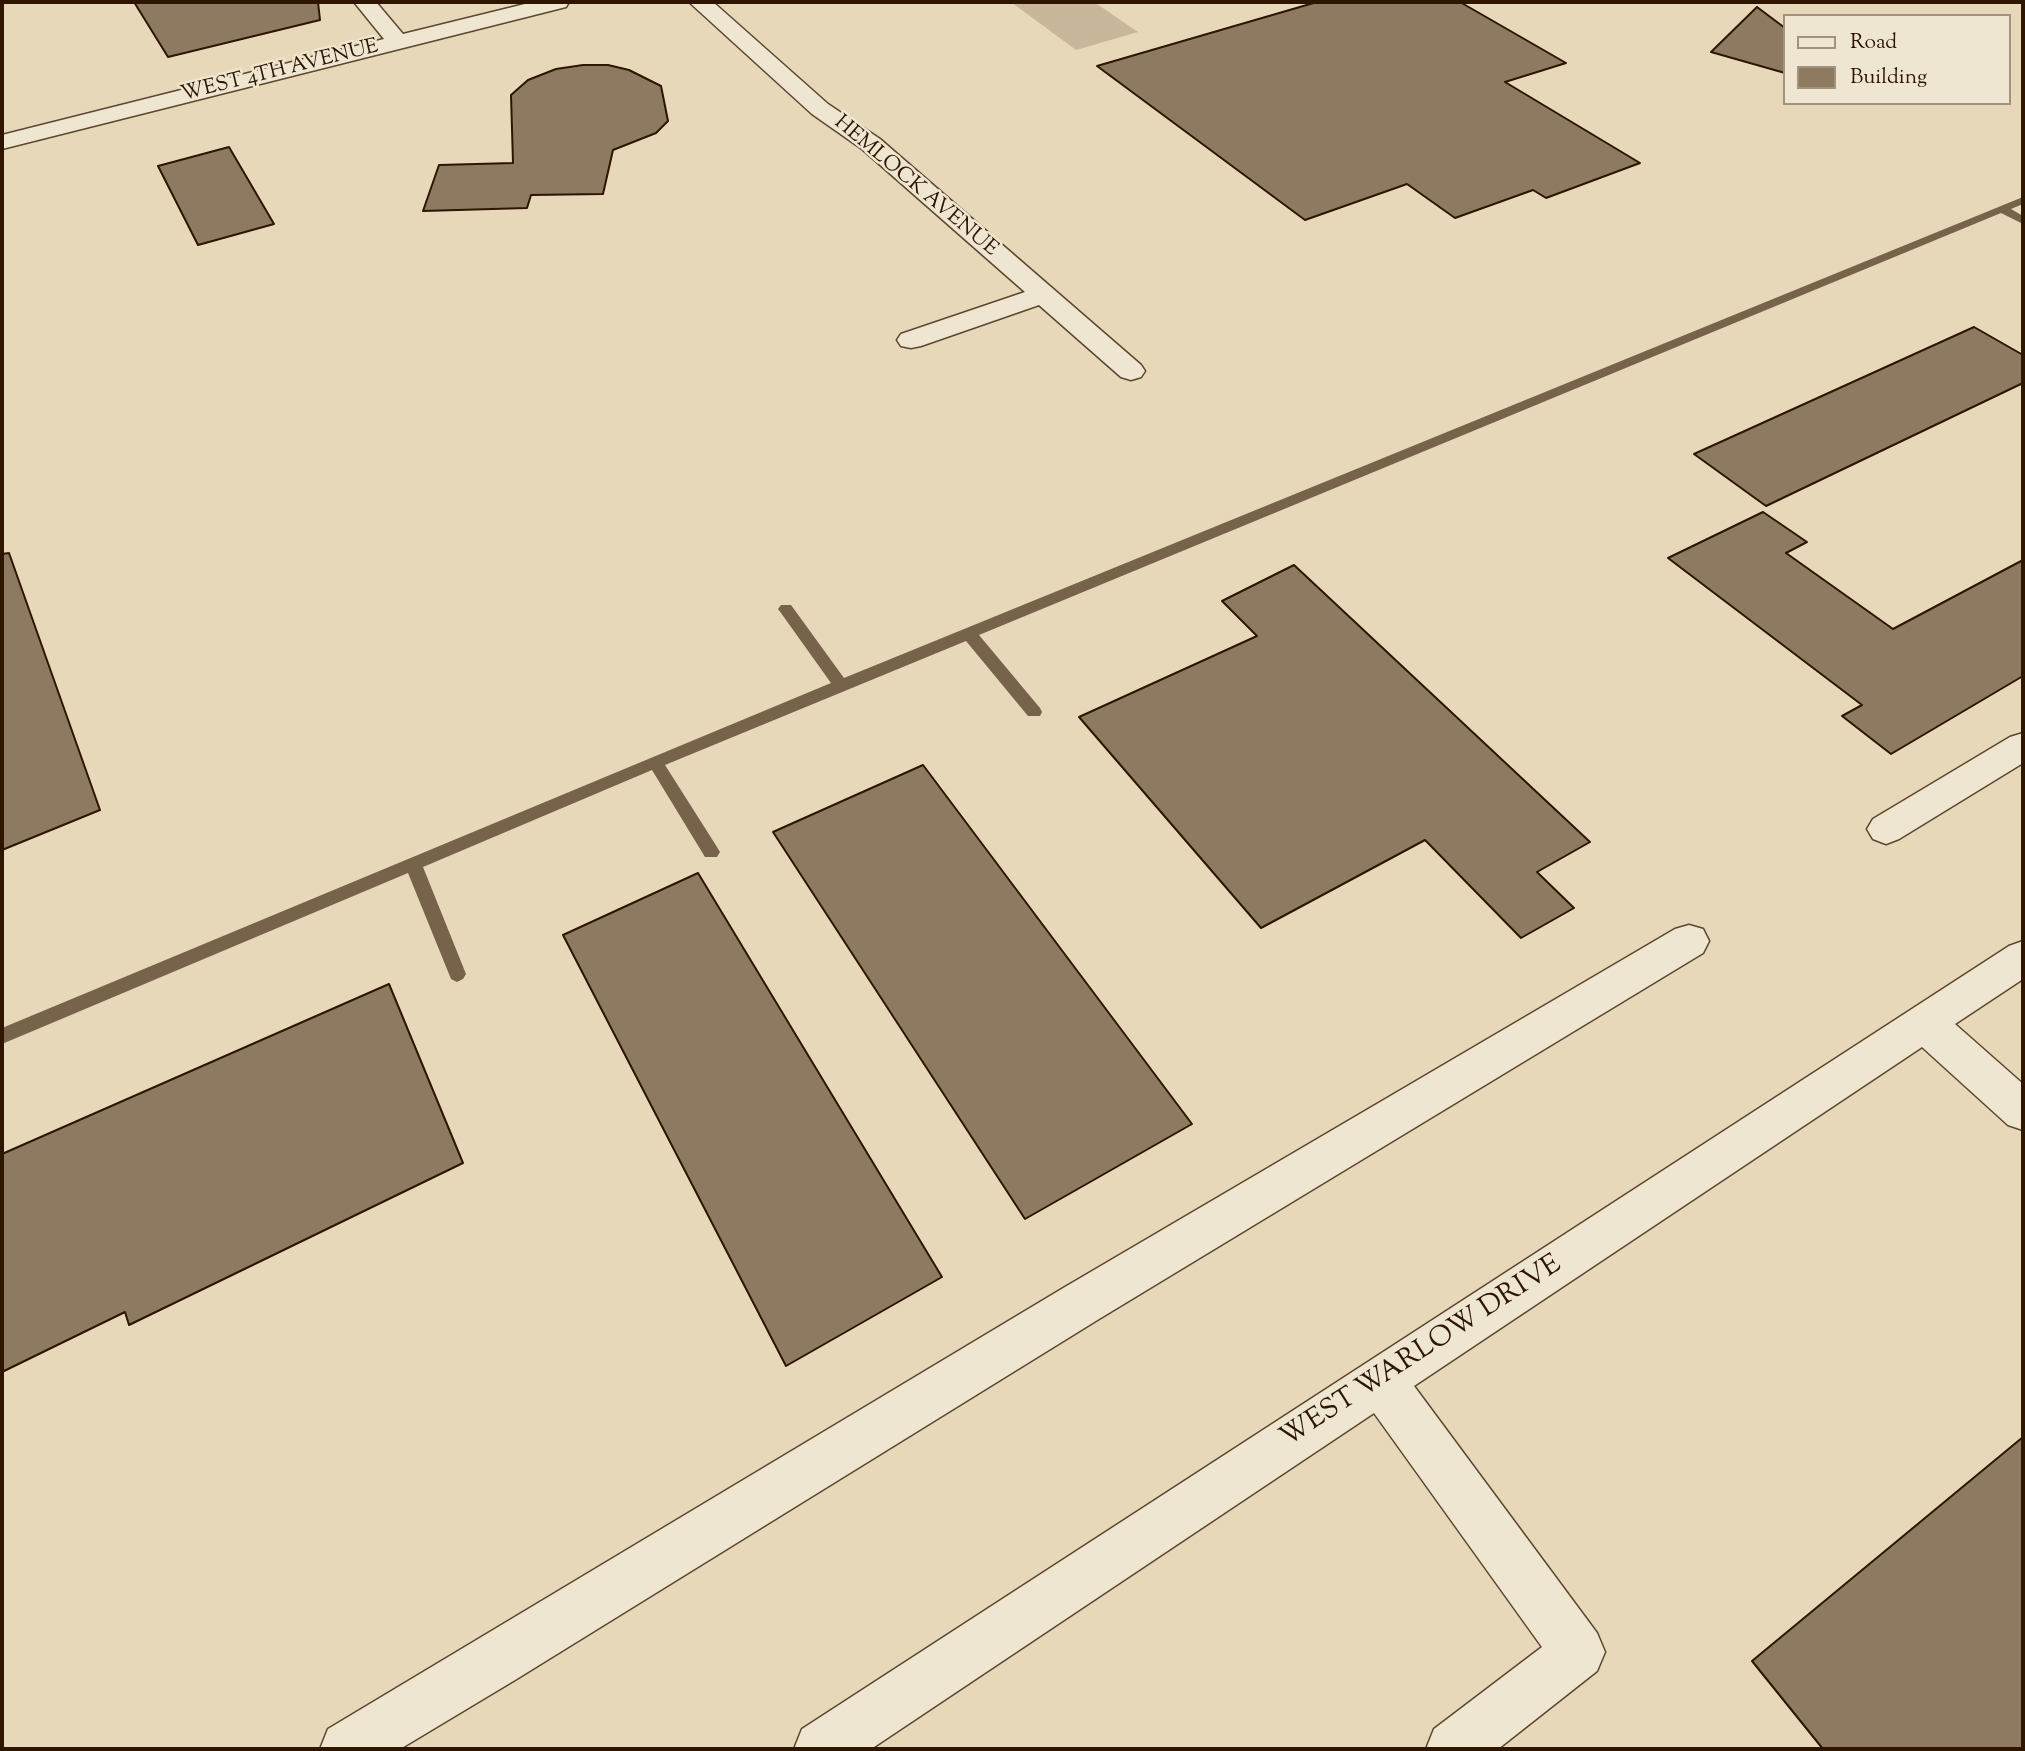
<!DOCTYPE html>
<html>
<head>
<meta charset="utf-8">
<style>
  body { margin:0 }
  #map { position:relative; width:2025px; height:1751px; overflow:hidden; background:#e7d8ba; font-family:"Sorts Mill Goudy",serif }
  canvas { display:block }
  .frame { position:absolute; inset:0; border:4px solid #2e1500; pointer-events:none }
  .legend { position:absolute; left:1783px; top:14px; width:228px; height:91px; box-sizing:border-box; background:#efe6d2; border:2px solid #a2927e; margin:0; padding:9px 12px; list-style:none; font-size:21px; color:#2e1500 }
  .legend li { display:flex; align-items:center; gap:14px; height:35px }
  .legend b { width:35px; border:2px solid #a2927e }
</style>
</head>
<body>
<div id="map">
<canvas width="2025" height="1751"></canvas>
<div class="frame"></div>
<ul class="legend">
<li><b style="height:9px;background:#efe6d2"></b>Road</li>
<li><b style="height:19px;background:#8e7a61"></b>Building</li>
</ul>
</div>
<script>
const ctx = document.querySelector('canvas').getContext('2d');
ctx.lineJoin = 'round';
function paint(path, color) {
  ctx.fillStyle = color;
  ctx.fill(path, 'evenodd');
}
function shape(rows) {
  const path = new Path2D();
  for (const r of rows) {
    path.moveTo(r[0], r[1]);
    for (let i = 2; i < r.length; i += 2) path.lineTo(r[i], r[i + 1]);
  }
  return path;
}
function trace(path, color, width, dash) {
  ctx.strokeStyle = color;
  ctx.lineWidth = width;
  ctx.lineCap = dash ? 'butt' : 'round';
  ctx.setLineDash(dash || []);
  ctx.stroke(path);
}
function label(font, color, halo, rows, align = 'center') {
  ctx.font = font + ' "Sorts Mill Goudy",serif';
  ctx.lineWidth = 5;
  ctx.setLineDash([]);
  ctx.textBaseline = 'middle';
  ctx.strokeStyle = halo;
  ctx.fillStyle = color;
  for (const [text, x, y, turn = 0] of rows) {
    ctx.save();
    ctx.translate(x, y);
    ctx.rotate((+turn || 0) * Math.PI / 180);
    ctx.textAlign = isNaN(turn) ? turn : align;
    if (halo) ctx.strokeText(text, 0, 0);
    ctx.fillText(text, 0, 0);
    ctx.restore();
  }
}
paint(shape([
  [1011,2,1094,2,1138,32,1076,50]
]), '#c8b79a');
paint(shape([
  [2023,197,2023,204,2011,209,2023,216,2023,224,2001,213,979,635,1040,708,1042,712,1040,716,1028,716,966,641,665,765,717,847,720,852,717,857,705,857,652,770,423,867,466,974,463,979,457,982,451,979,408,873,2,1044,2,1028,831,683,781,613,778,609,781,605,791,605,844,678,2023,197]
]), '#77624a');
const building = shape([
  [134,2,318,2,320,20,168,57,134,2],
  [1317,2,1460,2,1566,63,1505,82,1640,163,1546,198,1533,190,1455,218,1407,184,1305,220,1097,66,1317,2],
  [1757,7,1785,28,1785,73,1711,52,1757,7],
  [583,65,608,65,629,70,661,86,668,121,656,133,613,150,603,194,531,195,527,208,423,211,439,165,513,163,511,95,528,80,556,69,583,65],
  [229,147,274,224,198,245,158,166,229,147],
  [1974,327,2023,355,2023,383,1766,506,1694,454,1974,327],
  [1763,512,1807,542,1786,553,1893,629,2023,560,2023,676,1891,754,1842,716,1862,705,1668,558,1763,512],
  [9,553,100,810,2,850,2,554,9,553],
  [1294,565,1590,842,1537,872,1574,908,1521,938,1425,840,1261,928,1079,717,1257,636,1222,601,1294,565],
  [923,765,1192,1124,1025,1219,773,832,923,765],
  [698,873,942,1277,786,1366,563,935,698,873],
  [389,984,463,1163,129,1325,125,1312,2,1372,2,1154,389,984],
  [2023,1437,2023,1749,1823,1749,1752,1661,2023,1437]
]);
paint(building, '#8e7a61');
trace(building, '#2e1500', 2);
const minor = shape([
  [354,2,376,2,403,34,533,2,569,2,566,7,2,149,2,135,384,39,354,2],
  [689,2,713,2,828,104,880,139,1141,365,1145,371,1141,377,1131,380,1121,377,1039,305,921,346,911,348,901,346,897,340,901,334,1025,292,862,149,812,114,689,2],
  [2023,733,2023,763,1899,839,1886,844,1873,839,1867,829,1873,819,2010,737,2023,733],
  [1689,925,1703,929,1709,941,1703,953,1099,1319,515,1680,400,1749,320,1749,328,1729,1065,1287,1675,929,1689,925],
  [2023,941,2023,979,1955,1024,2023,1084,2023,1130,2008,1125,1922,1047,1414,1386,1597,1633,1605,1652,1597,1671,1498,1749,1426,1749,1434,1729,1542,1647,1374,1413,871,1749,794,1749,802,1729,2009,946,2023,941]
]);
trace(minor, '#5c462e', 3);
paint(minor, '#efe6d2');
label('21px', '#2e1500', '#efe6d2', [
  ["WEST 4TH AVENUE",280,72,-14],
  ["HEMLOCK AVENUE",915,187,40]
]);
label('28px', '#2e1500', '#efe6d2', [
  ["WEST WARLOW DRIVE",1422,1353,-33]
]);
</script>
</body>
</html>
